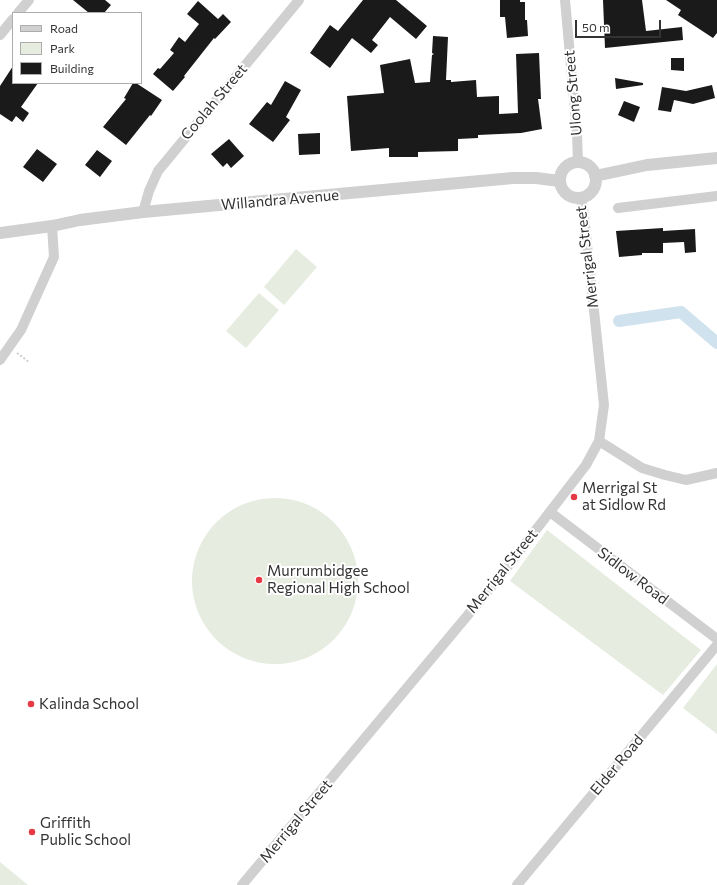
<!DOCTYPE html>
<html>
<head>
<meta charset="utf-8">
<style>
  body { margin:0 }
  #map { position:relative; width:717px; height:885px; overflow:hidden; background:#fff; font-family:Commissioner,sans-serif }
  canvas { display:block }
  .legend { position:absolute; left:12px; top:12px; width:130px; height:72px; box-sizing:border-box; background:#fff; border:1px solid #adadad; margin:0; padding:5px 7px; list-style:none; font-size:12px; color:#333 }
  .legend li { display:flex; align-items:center; gap:8px; height:20px }
  .legend b { width:20px; border:1px solid #adadad }
  .scale { position:absolute; left:575px; top:20px; width:86px; height:18px; box-sizing:border-box; border:2px solid #333; border-top:0; padding-left:5px; font-size:12px; line-height:14px; white-space:nowrap; color:#333; -webkit-text-stroke:3px #fff; paint-order:stroke }
</style>
</head>
<body>
<div id="map">
<canvas width="717" height="885"></canvas>
<ul class="legend">
<li><b style="height:5px;background:#d0d0d0"></b>Road</li>
<li><b style="height:11px;background:#e6ecdf"></b>Park</li>
<li><b style="height:11px;background:#1a1a1a"></b>Building</li>
</ul>
<div class="scale">50 m</div>
</div>
<script>
const ctx = document.querySelector('canvas').getContext('2d');
ctx.lineJoin = 'round';
function paint(path, color) {
  ctx.fillStyle = color;
  ctx.fill(path, 'evenodd');
}
function shape(rows) {
  const path = new Path2D();
  for (const r of rows) {
    if (r.length === 3) {
      path.moveTo(r[0] + r[2], r[1]);
      path.arc(r[0], r[1], r[2], 0, 2 * Math.PI);
      continue;
    }
    path.moveTo(r[0], r[1]);
    for (let i = 2; i < r.length; i += 2) path.lineTo(r[i], r[i + 1]);
  }
  return path;
}
function trace(path, color, width, dash) {
  ctx.strokeStyle = color;
  ctx.lineWidth = width;
  ctx.lineCap = dash ? 'butt' : 'round';
  ctx.setLineDash(dash || []);
  ctx.stroke(path);
}
function label(font, color, halo, rows, align = 'center') {
  ctx.font = font + ' Commissioner,sans-serif';
  ctx.lineWidth = 4;
  ctx.setLineDash([]);
  ctx.textBaseline = 'middle';
  ctx.strokeStyle = halo;
  ctx.fillStyle = color;
  for (const [text, x, y, turn = 0] of rows) {
    ctx.save();
    ctx.translate(x, y);
    ctx.rotate((+turn || 0) * Math.PI / 180);
    ctx.textAlign = isNaN(turn) ? turn : align;
    if (halo) ctx.strokeText(text, 0, 0);
    ctx.fillText(text, 0, 0);
    ctx.restore();
  }
}
paint(shape([
  [296,249,317,267,284,305,264,287],
  [259,293,279,310,246,348,226,331],
  [275,581,83],
  [547,530,701,650,663,695,510,581],
  [717,664,717,734,683,708],
  [0,862,28,885,0,885]
]), '#e6ecdf');
trace(shape([
  [619,321,681,312,717,343]
]), '#cfe2ee', 12);
paint(shape([
  [73,0,105,0,111,5,104,13,89,13],
  [363,0,396,0,427,26,416,39,390,17,372,40,378,45,371,53,352,38,330,68,310,53,330,25,338,31],
  [500,0,520,0,520,2,525,2,525,20,527,20,528,36,507,38,505,17,500,17],
  [603,0,642,0,646,31,682,27,683,40,605,48],
  [666,0,717,0,717,33,713,38,678,15,681,10],
  [198,1,218,19,223,14,231,22,215,39,214,38,184,76,185,77,173,91,153,74,158,68,160,69,174,53,170,50,179,37,185,42,199,24,187,14],
  [433,36,448,37,446,80,451,80,451,82,476,80,477,97,499,96,499,114,518,113,516,54,539,53,541,99,538,99,542,129,521,133,478,135,478,138,458,139,458,151,418,152,418,157,389,157,389,148,351,151,347,96,384,93,380,65,410,59,415,83,430,82,432,55,434,54,432,53],
  [671,58,684,58,684,71,671,70],
  [13,66,13,83,38,83,21,107,29,113,23,122,16,116,12,122,0,114,0,86],
  [615,78,643,83,643,85,616,89],
  [285,81,301,90,286,117,290,120,273,142,249,124,267,102,271,105],
  [133,83,136,83,162,100,151,116,150,115,126,145,103,127,126,99,124,98],
  [712,85,715,98,693,104,674,100,671,112,658,110,662,87,686,91],
  [624,101,640,107,634,122,618,115],
  [320,133,320,154,299,155,298,134],
  [229,139,244,156,231,168,227,163,223,167,211,154],
  [37,149,57,164,43,182,23,167],
  [97,150,112,161,100,177,85,165],
  [663,228,663,231,695,229,696,252,685,253,684,242,663,243,663,253,642,253,642,255,619,257,616,231]
]), '#1a1a1a');
trace(shape([
  [17,353,29,362]
]), '#cdcdcd', 2, [2, 2]);
trace(shape([
  [565,0,577,133,578,163],
  [18,13,29,0],
  [0,35,13,19],
  [618,208,717,196],
  [143,212,149,191,158,171,299,0],
  [0,360,21,330,54,257,52,226],
  [599,441,642,468,665,475,686,480,717,473],
  [550,512,717,639],
  [242,885,498,579,586,465,599,441,604,405,583,207,580,198],
  [517,885,717,645]
]), '#d0d0d0', 10);
trace(shape([
  [578,180,18],
  [595,176,647,165,717,158],
  [0,233,52,226,80,220,143,212,513,178,536,178,560,181]
]), '#d0d0d0', 12);
for (const [x, y, r, color] of [
  [574,497,4,"#e63946"],
  [259,580,4,"#e63946"],
  [31,704,4,"#e63946"],
  [32,832,4,"#e63946"]
]) {
  const dot = new Path2D();
  dot.arc(x, y, r, 0, 2 * Math.PI);
  ctx.fillStyle = color;
  ctx.fill(dot);
  trace(dot, '#fff', 1.5);
}
label('15px', '#333', '#fff', [
  ["Ulong Street",573,93,-95],
  ["Coolah Street",214,102,-50],
  ["Willandra Avenue",280,200,-5],
  ["Merrigal Street",587,257,-97],
  ["Merrigal Street",502,571,-51],
  ["Sidlow Road",633,576,37],
  ["Elder Road",617,765,-50],
  ["Merrigal Street",296,821,-50]
]);
label('15px', '#333', '#fff', [
  ["Merrigal St",582,488],
  ["at Sidlow Rd",582,505],
  ["Murrumbidgee",267,571],
  ["Regional High School",267,588],
  ["Kalinda School",39,704],
  ["Griffith",40,823],
  ["Public School",40,840]
], 'left');
</script>
</body>
</html>
